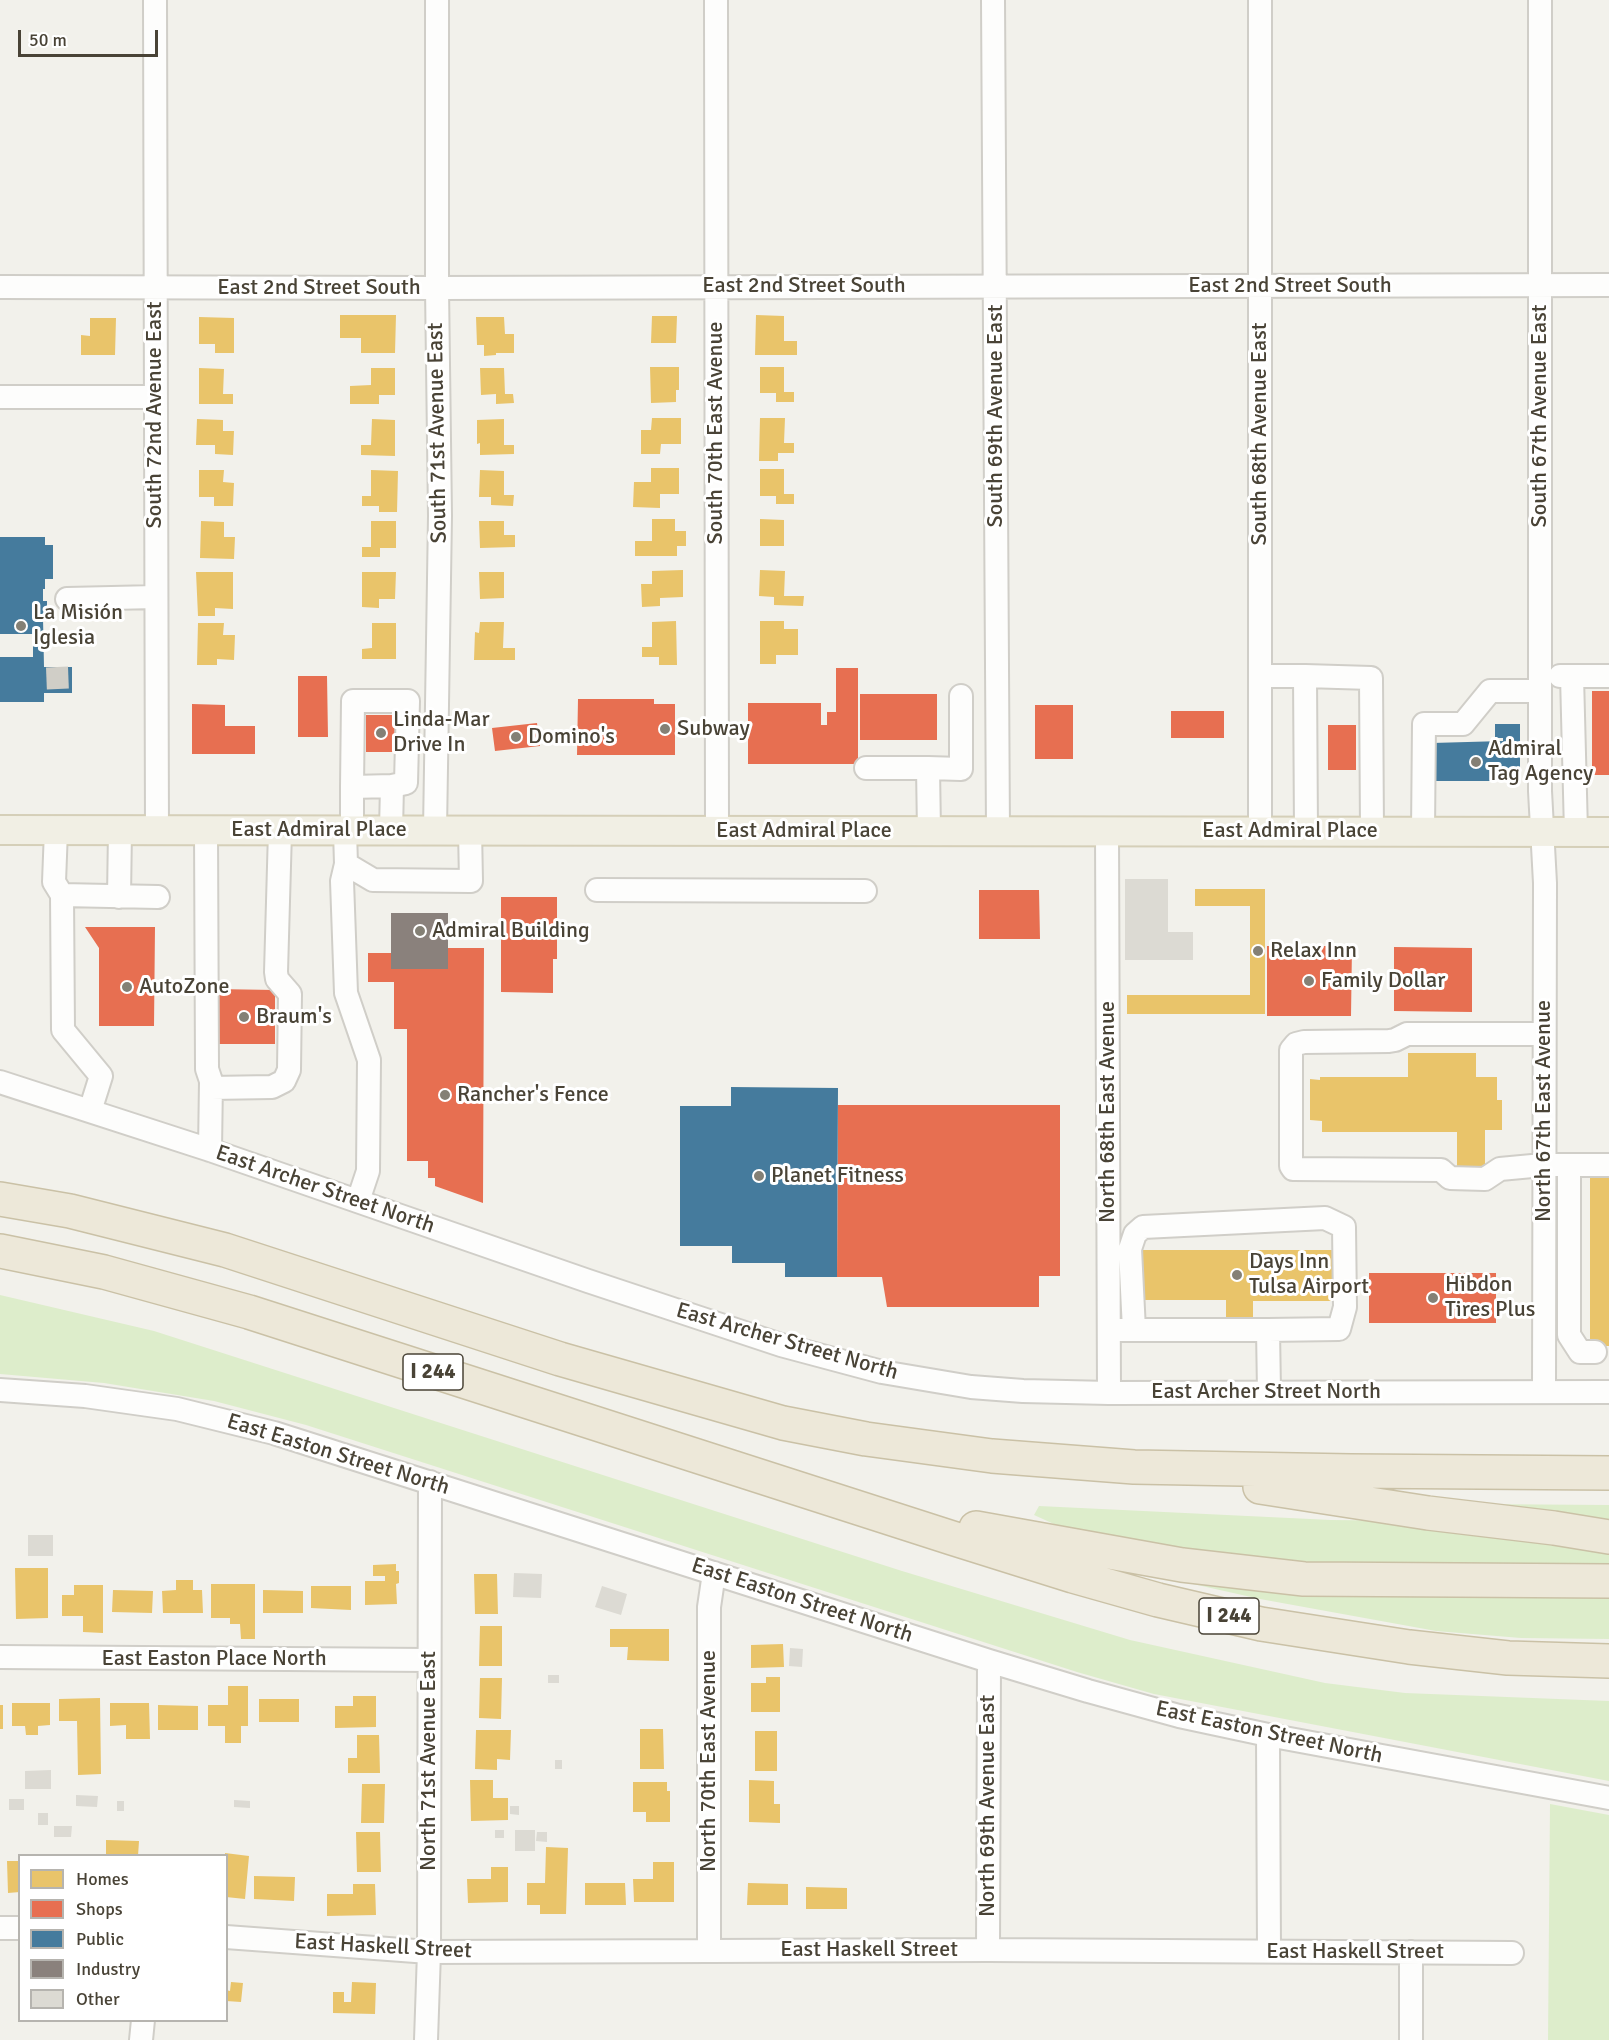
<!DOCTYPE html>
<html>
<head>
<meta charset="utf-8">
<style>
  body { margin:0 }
  #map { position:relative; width:1609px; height:2040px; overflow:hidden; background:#f2f1eb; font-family:Signika,sans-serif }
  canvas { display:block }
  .legend { position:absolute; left:18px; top:1854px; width:210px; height:168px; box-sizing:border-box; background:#fff; border:2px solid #b6b4af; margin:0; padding:8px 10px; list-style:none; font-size:18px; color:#494336 }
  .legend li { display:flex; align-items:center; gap:12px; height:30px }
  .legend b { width:30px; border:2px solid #b6b4af }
  .scale { position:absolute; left:18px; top:30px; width:140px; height:27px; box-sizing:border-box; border:3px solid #494336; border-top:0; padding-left:8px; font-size:18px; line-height:21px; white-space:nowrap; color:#494336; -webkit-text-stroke:4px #fff; paint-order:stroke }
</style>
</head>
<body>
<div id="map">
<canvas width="1609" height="2040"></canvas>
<ul class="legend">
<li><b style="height:16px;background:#e9c46a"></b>Homes</li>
<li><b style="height:16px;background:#e76f51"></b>Shops</li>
<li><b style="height:16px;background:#457b9d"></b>Public</li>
<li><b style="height:16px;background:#8a817c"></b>Industry</li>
<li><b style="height:16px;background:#dcdad3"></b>Other</li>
</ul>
<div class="scale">50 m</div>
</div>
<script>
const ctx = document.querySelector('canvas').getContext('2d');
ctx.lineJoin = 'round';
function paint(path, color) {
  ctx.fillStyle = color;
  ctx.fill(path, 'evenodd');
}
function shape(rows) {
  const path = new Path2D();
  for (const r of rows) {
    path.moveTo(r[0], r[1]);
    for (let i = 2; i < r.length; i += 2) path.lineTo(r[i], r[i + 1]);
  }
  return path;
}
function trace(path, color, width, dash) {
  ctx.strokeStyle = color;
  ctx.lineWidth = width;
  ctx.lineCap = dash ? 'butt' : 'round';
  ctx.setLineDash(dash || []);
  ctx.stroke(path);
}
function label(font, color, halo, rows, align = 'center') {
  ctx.font = font + ' Signika,sans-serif';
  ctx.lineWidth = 6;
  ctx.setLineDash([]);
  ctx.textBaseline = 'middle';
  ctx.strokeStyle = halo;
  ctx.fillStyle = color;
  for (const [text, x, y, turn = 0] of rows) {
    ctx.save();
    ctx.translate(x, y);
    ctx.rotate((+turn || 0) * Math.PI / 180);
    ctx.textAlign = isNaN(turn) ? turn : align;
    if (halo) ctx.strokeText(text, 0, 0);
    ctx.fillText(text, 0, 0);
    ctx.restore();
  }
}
paint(shape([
  [0,1295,154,1331,902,1571,1130,1640,1325,1683,1405,1693,1609,1701,1609,1781,1154,1694,1077,1672,306,1425,214,1401,104,1383,0,1374],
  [1472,1504,1609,1505,1609,1527],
  [1039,1506,1331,1520,1422,1521,1609,1550,1609,1574,1307,1569,1076,1534,1034,1515],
  [1126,1569,1499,1597,1609,1598,1609,1639,1521,1638,1436,1631,1260,1599],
  [1550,1804,1609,1815,1609,2040,1548,2040]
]), '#ddedcb');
paint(shape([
  [340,315,396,315,395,353,361,353,361,338,340,338],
  [756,315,784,316,784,341,797,341,797,355,755,355],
  [652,316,677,316,676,343,651,343],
  [199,317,234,318,234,353,215,353,215,344,199,344],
  [476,317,504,317,505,334,514,334,514,353,496,353,496,355,484,356,484,345,477,345],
  [90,318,116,318,115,355,81,355,81,335,90,336],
  [650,367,679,367,679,390,676,390,676,402,651,403],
  [760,367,784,367,784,392,794,392,794,402,776,402,776,393,760,393],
  [199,368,224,369,223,394,233,394,233,404,199,404],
  [371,368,395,368,395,395,379,395,379,404,350,404,350,386,371,385],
  [480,368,504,368,505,394,513,394,514,403,496,404,496,394,481,395],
  [652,418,681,418,681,444,661,444,660,454,641,454,641,430,651,430],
  [760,418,785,418,784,443,794,443,794,453,778,453,778,461,759,461],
  [197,419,223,420,223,431,234,431,233,455,215,454,215,445,196,445],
  [372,419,395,420,395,456,361,455,361,445,371,445],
  [504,419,504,445,514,445,514,454,480,455,480,443,477,444,477,420],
  [651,468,679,468,679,494,660,494,660,508,633,507,634,482,651,482],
  [760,469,784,469,784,494,794,494,794,504,776,504,776,496,760,496],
  [199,470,224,470,223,482,234,483,233,506,214,506,214,497,199,497],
  [371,470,398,471,397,512,379,512,379,506,362,506,362,496,371,496],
  [480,470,504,471,504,495,514,495,513,506,491,505,491,497,479,497],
  [652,519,675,519,675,531,686,531,686,546,677,546,677,556,635,556,635,541,652,541],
  [760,519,784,520,784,546,760,546],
  [201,521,224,522,224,537,235,537,234,559,200,558],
  [371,521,396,521,396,548,380,548,380,557,362,557,362,547,371,547],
  [479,521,504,521,504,535,515,535,515,547,480,548],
  [683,570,683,597,660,598,660,606,642,607,641,584,652,584,652,571],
  [760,570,785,571,784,596,804,596,803,606,774,605,774,597,759,596],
  [196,572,233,572,233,609,215,608,215,616,198,616],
  [362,572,396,572,395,599,379,599,379,608,362,607],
  [479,572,504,572,504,598,480,599],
  [676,621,677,665,659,665,659,657,642,657,642,647,652,647,652,622],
  [760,621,784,621,784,629,798,629,798,655,776,655,776,664,760,664],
  [480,622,504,622,503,648,515,648,515,660,474,660,475,632,479,633],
  [198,623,224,623,223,635,235,635,234,660,217,659,217,665,197,665],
  [372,623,396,623,396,659,362,659,362,649,372,648],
  [1195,889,1265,889,1265,1014,1127,1014,1127,995,1250,995,1250,906,1195,906],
  [1408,1053,1476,1053,1476,1077,1497,1077,1497,1100,1502,1100,1502,1130,1485,1130,1485,1167,1457,1167,1457,1132,1322,1132,1322,1121,1310,1120,1310,1079,1320,1080,1320,1077,1408,1077],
  [1590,1172,1609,1172,1609,1346,1590,1346],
  [1141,1250,1332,1250,1332,1301,1253,1301,1253,1319,1226,1319,1226,1300,1141,1300],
  [396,1564,396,1571,399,1571,399,1583,396,1584,397,1604,365,1605,365,1581,385,1581,385,1576,373,1576,373,1565],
  [15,1568,48,1568,48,1618,16,1619],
  [474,1574,497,1574,498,1614,475,1614],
  [176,1580,193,1580,193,1590,202,1590,203,1613,163,1613,162,1591,176,1590],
  [211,1584,255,1584,255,1639,241,1639,240,1624,230,1624,230,1618,211,1618],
  [74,1585,103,1585,103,1633,83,1632,83,1616,62,1616,62,1595,74,1595],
  [311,1586,351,1586,351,1610,311,1608],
  [113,1590,153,1591,152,1613,112,1612],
  [263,1590,303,1591,303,1613,263,1613],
  [480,1626,502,1626,502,1666,479,1666],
  [610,1629,669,1629,669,1661,627,1660,628,1647,610,1647],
  [783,1644,784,1667,751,1668,751,1645],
  [766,1677,780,1677,780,1712,751,1712,751,1683,766,1683],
  [480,1678,502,1678,501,1719,479,1718],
  [228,1686,248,1686,248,1726,241,1726,241,1743,225,1743,225,1726,208,1726,208,1705,228,1705],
  [353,1696,376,1696,376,1727,335,1728,335,1706,353,1706],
  [100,1698,101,1774,78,1775,77,1721,59,1721,59,1699],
  [259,1699,299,1699,299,1722,259,1722],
  [12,1703,50,1703,50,1725,38,1726,38,1735,26,1735,25,1726,12,1726],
  [110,1703,149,1703,150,1739,126,1739,126,1725,110,1726],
  [0,1705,3,1705,3,1729,0,1729],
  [158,1705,198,1706,198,1730,158,1730],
  [640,1729,663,1729,664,1769,640,1769],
  [476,1730,511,1730,510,1760,497,1759,497,1770,475,1769],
  [755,1731,777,1731,777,1771,755,1771],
  [357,1735,379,1735,380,1773,348,1773,348,1758,357,1758],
  [470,1780,493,1780,493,1798,508,1798,508,1820,471,1821],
  [749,1780,774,1781,774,1804,780,1804,780,1823,749,1822],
  [633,1782,667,1782,667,1791,670,1791,670,1822,646,1822,646,1812,633,1812],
  [362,1784,385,1784,384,1823,361,1823],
  [356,1832,380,1832,381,1872,357,1872],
  [106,1840,139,1841,138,1856,106,1856],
  [546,1847,568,1848,566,1914,540,1914,540,1905,527,1905,527,1883,545,1883],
  [225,1853,249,1856,245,1899,226,1897,226,1856,225,1856],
  [7,1861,20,1861,20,1892,8,1893],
  [653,1862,674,1862,674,1902,634,1902,633,1879,653,1879],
  [491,1867,508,1867,508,1902,468,1903,467,1879,491,1879],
  [254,1876,295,1877,294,1901,254,1899],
  [585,1883,625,1883,626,1905,585,1905],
  [748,1883,788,1884,788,1905,747,1905],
  [353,1884,375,1884,376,1915,327,1916,327,1894,353,1894],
  [806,1887,847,1888,847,1909,806,1909],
  [231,1982,243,1983,241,2002,226,2001,226,1990,230,1991],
  [352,1982,376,1983,375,2014,333,2013,333,1992,344,1992,344,2002,351,2002]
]), '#e9c46a');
paint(shape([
  [836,668,858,668,858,764,748,764,748,703,821,703,821,725,827,725,827,712,836,712],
  [298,676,327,676,328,737,298,737],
  [1592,691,1609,691,1609,775,1592,775],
  [860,694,937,694,937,740,860,740],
  [578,699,654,699,654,704,675,704,675,755,577,755],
  [192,704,225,705,225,726,255,726,255,754,192,754],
  [1035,705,1073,705,1073,759,1035,759],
  [1171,711,1224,711,1224,738,1171,738],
  [366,715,397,715,397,752,366,752],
  [537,723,540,746,495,751,492,728],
  [1328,725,1356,725,1356,770,1328,770],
  [979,890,1039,890,1040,939,979,939],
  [501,897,557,897,557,959,553,959,553,993,501,992],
  [85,927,155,927,154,1026,99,1026,99,948],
  [1267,946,1352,946,1351,1016,1267,1016],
  [1394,947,1472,948,1472,1012,1394,1011],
  [448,948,484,948,483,1203,435,1186,435,1178,428,1178,428,1161,407,1161,407,1029,394,1029,394,982,368,982,368,953,391,953,391,969,448,969],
  [214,989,275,990,275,1044,213,1044],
  [838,1105,1060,1105,1060,1276,1039,1276,1039,1307,887,1307,882,1277,837,1277],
  [1369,1273,1496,1273,1496,1323,1369,1323]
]), '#e76f51');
paint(shape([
  [0,537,45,537,45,545,53,545,53,579,45,579,45,589,43,589,43,601,47,601,47,618,43,618,44,667,72,667,72,693,44,693,44,702,0,702,0,657,33,657,33,634,0,634],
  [1495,724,1520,724,1520,781,1432,781,1432,743,1503,741,1503,738,1495,738],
  [731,1087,838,1088,837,1277,785,1277,785,1263,732,1263,732,1246,680,1246,680,1106,731,1106]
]), '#457b9d');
paint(shape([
  [391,913,448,913,448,969,391,969]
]), '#8a817c');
paint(shape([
  [1125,879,1168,879,1168,932,1193,932,1193,960,1125,960],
  [28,1535,53,1535,53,1556,28,1556],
  [514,1573,542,1574,541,1598,513,1597],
  [602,1586,627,1594,621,1615,595,1607],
  [790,1648,803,1649,802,1667,789,1666],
  [548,1675,559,1675,559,1683,548,1683],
  [555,1760,562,1760,562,1769,555,1769],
  [51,1770,51,1789,25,1789,25,1771],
  [76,1795,98,1796,97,1807,76,1806],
  [9,1799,24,1799,24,1810,9,1810],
  [234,1800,250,1801,250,1808,234,1807],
  [117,1801,124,1801,124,1811,117,1811],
  [510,1806,519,1806,519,1815,510,1814],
  [38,1813,48,1813,48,1825,38,1825],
  [54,1826,72,1826,71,1837,54,1837],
  [495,1830,504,1830,504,1838,495,1838],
  [515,1830,535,1830,535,1851,515,1851],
  [537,1832,547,1832,547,1842,536,1841]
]), '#dcdad3');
trace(shape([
  [57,667,58,693]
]), '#d0cec7', 22, [22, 11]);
const minor = shape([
  [155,0,157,830],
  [716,0,717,831],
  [993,0,998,831],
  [1260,0,1260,832],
  [1540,0,1540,791,1545,883,1544,1391],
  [0,287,437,288,1609,285],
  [0,397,155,397],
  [67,599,156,597],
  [1261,676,1305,676],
  [1560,676,1609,676],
  [1572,676,1576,832],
  [353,701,408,701,406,783,392,786,352,787,353,701],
  [866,768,928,768],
  [56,830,54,882,62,895,158,897],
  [206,830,207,1069,211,1081,210,1150],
  [391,830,392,786],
  [435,830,440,516,437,288,437,0],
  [345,831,346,864,373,880,471,881,470,830],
  [352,831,352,787],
  [929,831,928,768,961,769,961,696],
  [1107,831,1109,1393],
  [1306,831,1305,676,1371,678,1372,831],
  [1423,831,1424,724,1463,724,1490,691,1540,691],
  [346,864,342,881,346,993,369,1060,368,1171,358,1201],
  [597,890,865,891],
  [62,895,63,1030,101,1076,90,1111],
  [119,897,120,830],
  [1544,1034,1407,1034,1395,1040,1389,1041,1304,1042,1296,1044,1291,1050,1291,1166,1293,1169,1441,1170,1450,1178,1485,1179,1500,1169,1543,1165,1609,1165],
  [0,1082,210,1150,588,1281,781,1345,882,1372,971,1387,1023,1391,1109,1393,1609,1392],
  [211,1088,272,1087,284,1081,289,1070,290,994,277,979,276,972,280,831],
  [1569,1165,1569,1335,1580,1352,1595,1352],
  [1118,1330,1268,1330,1269,1391],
  [1134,1330,1130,1249,1135,1234,1143,1227,1325,1218,1344,1227,1345,1307,1339,1329,1268,1330],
  [0,1390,85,1396,177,1409,274,1433,989,1661,1088,1691,1179,1716,1268,1735,1609,1798],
  [0,1657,429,1660],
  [1268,1735,1269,1951],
  [0,1928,20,1928],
  [226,1937,429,1952,988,1950,1512,1953],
  [709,1950,709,1607,714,1573],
  [988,1950,989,1661],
  [1411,1952,1411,2040],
  [141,2040,143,2020],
  [426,2040,429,1952,430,1482]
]);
const major = shape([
  [0,830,1609,832]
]);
const highway = shape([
  [0,1199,70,1211,225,1250,560,1359,783,1423,866,1439,992,1456,1134,1467,1351,1471,1609,1473],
  [0,1251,104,1272,249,1312,952,1538,1073,1576,1158,1600,1261,1624,1409,1647,1508,1658,1609,1661],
  [1260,1487,1428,1513,1554,1528,1609,1537],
  [976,1528,1182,1565,1304,1579,1609,1581]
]);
trace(minor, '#d0cec8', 26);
trace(major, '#d5cfb8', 32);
trace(highway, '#cac1a6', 36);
trace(minor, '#fdfdfc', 22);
trace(major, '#f1efe4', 28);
trace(highway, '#ede8d9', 33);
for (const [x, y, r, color] of [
  [21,626,6,"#848075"],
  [665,729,6,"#848075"],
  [381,733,6,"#848075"],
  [516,737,6,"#848075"],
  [1476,762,6,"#848075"],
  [420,931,6,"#848075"],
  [1258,951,6,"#848075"],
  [1309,981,6,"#848075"],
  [127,987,6,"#848075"],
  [244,1017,6,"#848075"],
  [445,1095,6,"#848075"],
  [759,1176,6,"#848075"],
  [1237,1275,6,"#848075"],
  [1433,1298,6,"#848075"]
]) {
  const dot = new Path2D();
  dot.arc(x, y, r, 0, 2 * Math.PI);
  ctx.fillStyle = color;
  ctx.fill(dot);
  trace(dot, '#fff', 2);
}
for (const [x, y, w] of [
  [433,1372,60],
  [1229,1616,60]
]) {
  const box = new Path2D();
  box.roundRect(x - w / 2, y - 18, w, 36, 4.5);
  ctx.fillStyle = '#fff';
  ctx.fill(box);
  trace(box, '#494336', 1.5);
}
label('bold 21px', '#494336', null, [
  ["I 244",433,1372],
  ["I 244",1229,1616]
]);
label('22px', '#494336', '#fff', [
  ["East 2nd Street South",804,286],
  ["East 2nd Street South",1290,286],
  ["East 2nd Street South",319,288],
  ["South 72nd Avenue East",155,415,-90],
  ["South 69th Avenue East",996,416,-90],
  ["South 67th Avenue East",1540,416,-90],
  ["South 71st Avenue East",438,433,-91],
  ["South 70th East Avenue",716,433,-90],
  ["South 68th Avenue East",1260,434,-90],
  ["East Admiral Place",319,830],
  ["East Admiral Place",804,831],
  ["East Admiral Place",1290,831],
  ["North 67th East Avenue",1544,1111,-90],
  ["North 68th East Avenue",1108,1112,-90],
  ["East Archer Street North",325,1190,19],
  ["East Archer Street North",787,1342,16],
  ["East Archer Street North",1266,1392],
  ["East Easton Street North",338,1455,17],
  ["East Easton Street North",802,1601,18],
  ["East Easton Place North",214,1659],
  ["East Easton Street North",1269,1733,12],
  ["North 71st Avenue East",429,1761,-90],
  ["North 70th East Avenue",709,1761,-90],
  ["North 69th Avenue East",988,1806,-90],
  ["East Haskell Street",383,1947,3],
  ["East Haskell Street",869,1950],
  ["East Haskell Street",1355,1952]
]);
label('22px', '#494336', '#fff', [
  ["La Misión",33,613],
  ["Iglesia",33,638],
  ["Linda-Mar",393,720],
  ["Drive In",393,745],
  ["Subway",677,729],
  ["Domino's",528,737],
  ["Admiral",1488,749],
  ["Tag Agency",1488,774],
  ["Admiral Building",432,931],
  ["Relax Inn",1270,951],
  ["Family Dollar",1321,981],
  ["AutoZone",139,987],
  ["Braum's",256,1017],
  ["Rancher's Fence",457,1095],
  ["Planet Fitness",771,1176],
  ["Days Inn",1249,1262],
  ["Tulsa Airport",1249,1287],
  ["Hibdon",1445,1285],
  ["Tires Plus",1445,1310]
], 'left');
</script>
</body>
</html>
